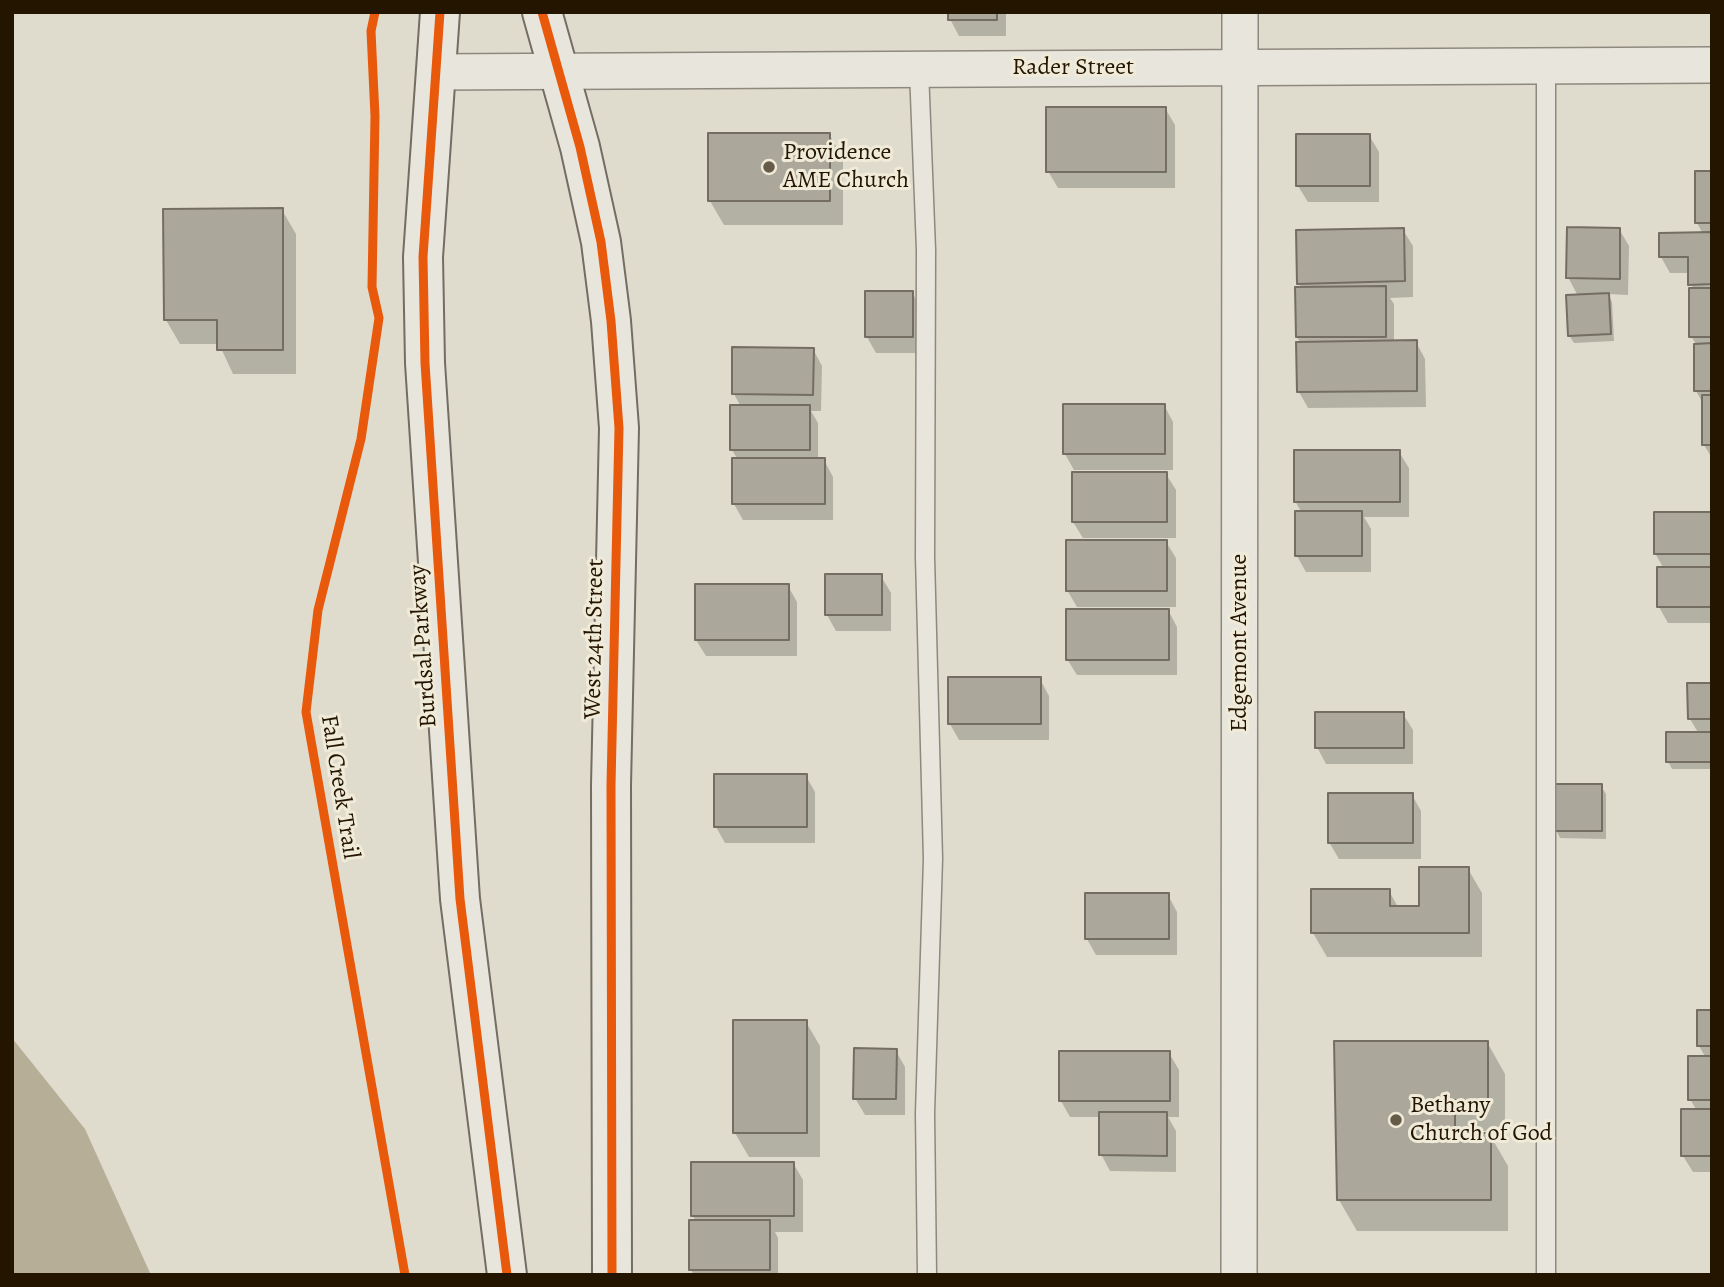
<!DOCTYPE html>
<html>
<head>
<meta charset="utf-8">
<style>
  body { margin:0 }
  #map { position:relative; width:1724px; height:1287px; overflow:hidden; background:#e0dccd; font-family:Alegreya,serif }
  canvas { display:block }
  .frame { position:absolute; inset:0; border:14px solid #241501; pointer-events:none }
</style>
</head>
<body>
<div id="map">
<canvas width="1724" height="1287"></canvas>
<div class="frame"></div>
</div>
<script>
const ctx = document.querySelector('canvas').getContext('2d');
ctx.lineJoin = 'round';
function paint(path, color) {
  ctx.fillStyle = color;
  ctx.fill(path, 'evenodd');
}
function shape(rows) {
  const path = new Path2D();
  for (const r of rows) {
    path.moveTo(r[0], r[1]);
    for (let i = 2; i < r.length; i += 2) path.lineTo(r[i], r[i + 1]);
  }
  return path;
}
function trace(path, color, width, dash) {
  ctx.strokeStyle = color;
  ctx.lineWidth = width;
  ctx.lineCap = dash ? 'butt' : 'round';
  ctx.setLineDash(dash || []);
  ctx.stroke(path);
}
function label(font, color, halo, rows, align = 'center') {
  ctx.font = font + ' Alegreya,serif';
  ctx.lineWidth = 6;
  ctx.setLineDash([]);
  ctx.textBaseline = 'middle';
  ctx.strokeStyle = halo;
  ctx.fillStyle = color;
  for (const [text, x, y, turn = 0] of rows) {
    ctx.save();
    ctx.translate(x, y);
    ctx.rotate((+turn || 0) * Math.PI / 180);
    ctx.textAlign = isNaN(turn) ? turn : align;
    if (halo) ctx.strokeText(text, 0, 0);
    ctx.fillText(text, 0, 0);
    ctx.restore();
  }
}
paint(shape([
  [12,1038,85,1129,151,1275,12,1275]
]), '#b7ae98');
paint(shape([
  [950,12,1006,12,1006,36,959,36,950,19],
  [1165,108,1175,125,1175,188,1058,188,1048,171],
  [829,134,843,159,843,225,724,225,710,201],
  [1369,135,1379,152,1379,202,1308,202,1298,186],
  [1697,173,1712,173,1712,458,1704,445,1704,405,1696,391,1696,344,1691,336,1693,290,1690,273,1670,273,1661,257,1703,234,1697,223],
  [282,210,296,234,296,374,233,374,219,344,180,344,166,320],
  [1619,229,1629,246,1628,295,1608,294,1612,302,1614,341,1574,343,1569,335,1578,296,1568,277],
  [1403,230,1413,246,1413,297,1390,298,1394,304,1394,342,1416,342,1425,359,1426,407,1308,408,1299,392,1301,344,1297,337,1302,288,1299,283],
  [912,292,921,309,921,353,876,353,867,337],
  [813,349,822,366,821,411,811,411,818,423,818,460,824,460,833,477,833,520,743,520,734,504,738,460,732,450,741,407,734,394],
  [1164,405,1173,422,1173,470,1074,470,1065,454],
  [1399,452,1409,468,1409,517,1364,517,1371,529,1371,572,1306,572,1297,556,1302,513,1295,501],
  [1166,474,1176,490,1176,538,1083,538,1073,522],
  [1712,514,1712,623,1668,623,1659,607,1664,569,1655,553],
  [1166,542,1176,558,1176,607,1077,607,1067,590],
  [881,576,891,593,891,631,836,631,827,615],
  [788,586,797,602,797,656,706,656,696,640],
  [1168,610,1177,627,1177,675,1077,675,1067,659],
  [1040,679,1049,696,1049,740,959,740,950,724],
  [1712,685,1712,769,1672,769,1668,761,1699,734,1690,719],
  [1403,714,1413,730,1413,764,1326,764,1317,747],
  [806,776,815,792,815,843,725,843,716,827],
  [1601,786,1606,794,1606,839,1560,838,1556,830],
  [1412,795,1421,811,1421,859,1339,859,1329,842],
  [1468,869,1482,893,1482,957,1327,957,1313,933,1389,891,1398,907,1421,907],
  [1168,895,1177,912,1177,955,1096,955,1087,939],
  [1712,1012,1712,1172,1693,1172,1683,1156,1697,1111,1690,1099,1706,1058,1699,1046],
  [806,1022,820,1046,820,1157,749,1157,735,1133],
  [1487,1042,1505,1074,1505,1131,1472,1131,1472,1135,1490,1135,1508,1166,1508,1231,1357,1231,1339,1200],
  [896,1051,905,1067,905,1115,865,1115,855,1098],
  [1169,1053,1179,1070,1179,1117,1168,1117,1176,1131,1176,1172,1110,1171,1101,1154,1101,1117,1070,1117,1061,1101],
  [793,1163,803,1180,803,1232,775,1232,778,1238,778,1275,694,1275,691,1270,691,1221,696,1221,692,1215]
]), '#0003');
const building = shape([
  [948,12,997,12,997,20,948,20,948,12],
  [1046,107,1166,107,1166,172,1046,172,1046,107],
  [708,133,830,133,830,201,708,201,708,133],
  [1296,134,1370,134,1370,186,1296,186,1296,134],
  [1695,171,1712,171,1712,223,1695,223,1695,171],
  [283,208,283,350,217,350,217,320,164,320,163,209,283,208],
  [1567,227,1620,228,1620,279,1566,278,1567,227],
  [1404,228,1405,281,1297,284,1296,230,1404,228],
  [1712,232,1712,284,1688,285,1688,257,1659,257,1659,233,1712,232],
  [1386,286,1386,337,1296,337,1295,287,1386,286],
  [1689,288,1712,288,1712,337,1689,337,1689,288],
  [865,291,913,291,913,337,865,337,865,291],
  [1609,293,1611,334,1568,336,1566,295,1609,293],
  [1417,340,1417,391,1297,392,1296,342,1417,340],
  [1712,343,1712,391,1694,391,1694,344,1712,343],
  [732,347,814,348,813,395,732,394,732,347],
  [1702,395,1712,395,1712,445,1702,445,1702,395],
  [1063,404,1165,404,1165,454,1063,454,1063,404],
  [730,405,810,405,810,450,730,450,730,405],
  [1294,450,1400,450,1400,502,1294,502,1294,450],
  [732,458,825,458,825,504,732,504,732,458],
  [1072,472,1167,472,1167,522,1072,522,1072,472],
  [1295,511,1362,511,1362,556,1295,556,1295,511],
  [1654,512,1712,512,1712,554,1654,554,1654,512],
  [1066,540,1167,540,1167,591,1066,591,1066,540],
  [1657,567,1712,567,1712,607,1657,607,1657,567],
  [825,574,882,574,882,615,825,615,825,574],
  [695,584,789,584,789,640,695,640,695,584],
  [1066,609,1169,609,1169,660,1066,660,1066,609],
  [948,677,1041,677,1041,724,948,724,948,677],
  [1687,683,1712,683,1712,719,1688,719,1687,683],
  [1315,712,1404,712,1404,748,1315,748,1315,712],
  [1666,732,1712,732,1712,762,1666,762,1666,732],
  [714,774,807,774,807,827,714,827,714,774],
  [1554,784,1602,784,1602,831,1554,831,1554,784],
  [1328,793,1413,793,1413,843,1328,843,1328,793],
  [1419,867,1469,867,1469,933,1311,933,1311,889,1390,889,1390,906,1419,906,1419,867],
  [1085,893,1169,893,1169,939,1085,939,1085,893],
  [1697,1010,1712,1010,1712,1046,1697,1046,1697,1010],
  [733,1020,807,1020,807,1133,733,1133,733,1020],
  [1334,1041,1488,1041,1488,1100,1455,1100,1455,1133,1491,1133,1491,1200,1337,1200,1334,1041],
  [854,1048,897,1049,896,1099,853,1099,854,1048],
  [1059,1051,1170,1051,1170,1101,1059,1101,1059,1051],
  [1688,1056,1712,1056,1712,1100,1688,1100,1688,1056],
  [1681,1109,1712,1109,1712,1156,1681,1156,1681,1109],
  [1099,1112,1167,1112,1167,1156,1099,1155,1099,1112],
  [691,1162,794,1162,794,1216,691,1216,691,1162],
  [689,1220,770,1220,770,1270,689,1270,689,1220]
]);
paint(building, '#aba79b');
trace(building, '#736d63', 2);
const lane = shape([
  [1546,65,1546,1275],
  [919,70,926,250,925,557,933,859,925,1113,927,1275]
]);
const street = shape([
  [435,72,1712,65],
  [1239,1275,1240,12]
]);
const secondary = shape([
  [440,12,423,257,425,363,460,899,507,1275],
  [542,12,580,147,601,242,611,321,619,428,611,785,612,1275]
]);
trace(lane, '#8e897e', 21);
trace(street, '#8e897e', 38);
trace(secondary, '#736d63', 42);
trace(lane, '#e8e5dd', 18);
trace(street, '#e8e5dd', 35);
trace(secondary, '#e8e5dd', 38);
trace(shape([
  [375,12,371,31,375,116,372,287,379,318,361,439,318,610,306,712,405,1275],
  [440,12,423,257,425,363,460,899,507,1275],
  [542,12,580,147,601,242,611,321,619,428,611,785,612,1275]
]), '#e8590c', 9);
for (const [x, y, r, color] of [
  [769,167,7,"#665b48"],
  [1396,1120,7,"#665b48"]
]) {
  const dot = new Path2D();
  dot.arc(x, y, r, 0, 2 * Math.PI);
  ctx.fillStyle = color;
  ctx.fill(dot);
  trace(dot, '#f0ebd9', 2.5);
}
label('24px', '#241501', '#f0ebd9', [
  ["Rader Street",1073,68],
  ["West 24th Street",595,639,-89],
  ["Edgemont Avenue",1240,643,-90],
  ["Burdsal Parkway",424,646,-94],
  ["Fall Creek Trail",339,787,81]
]);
label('24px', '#241501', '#f0ebd9', [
  ["Providence",783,153],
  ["AME Church",783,181],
  ["Bethany",1410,1106],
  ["Church of God",1410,1134]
], 'left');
</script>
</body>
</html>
